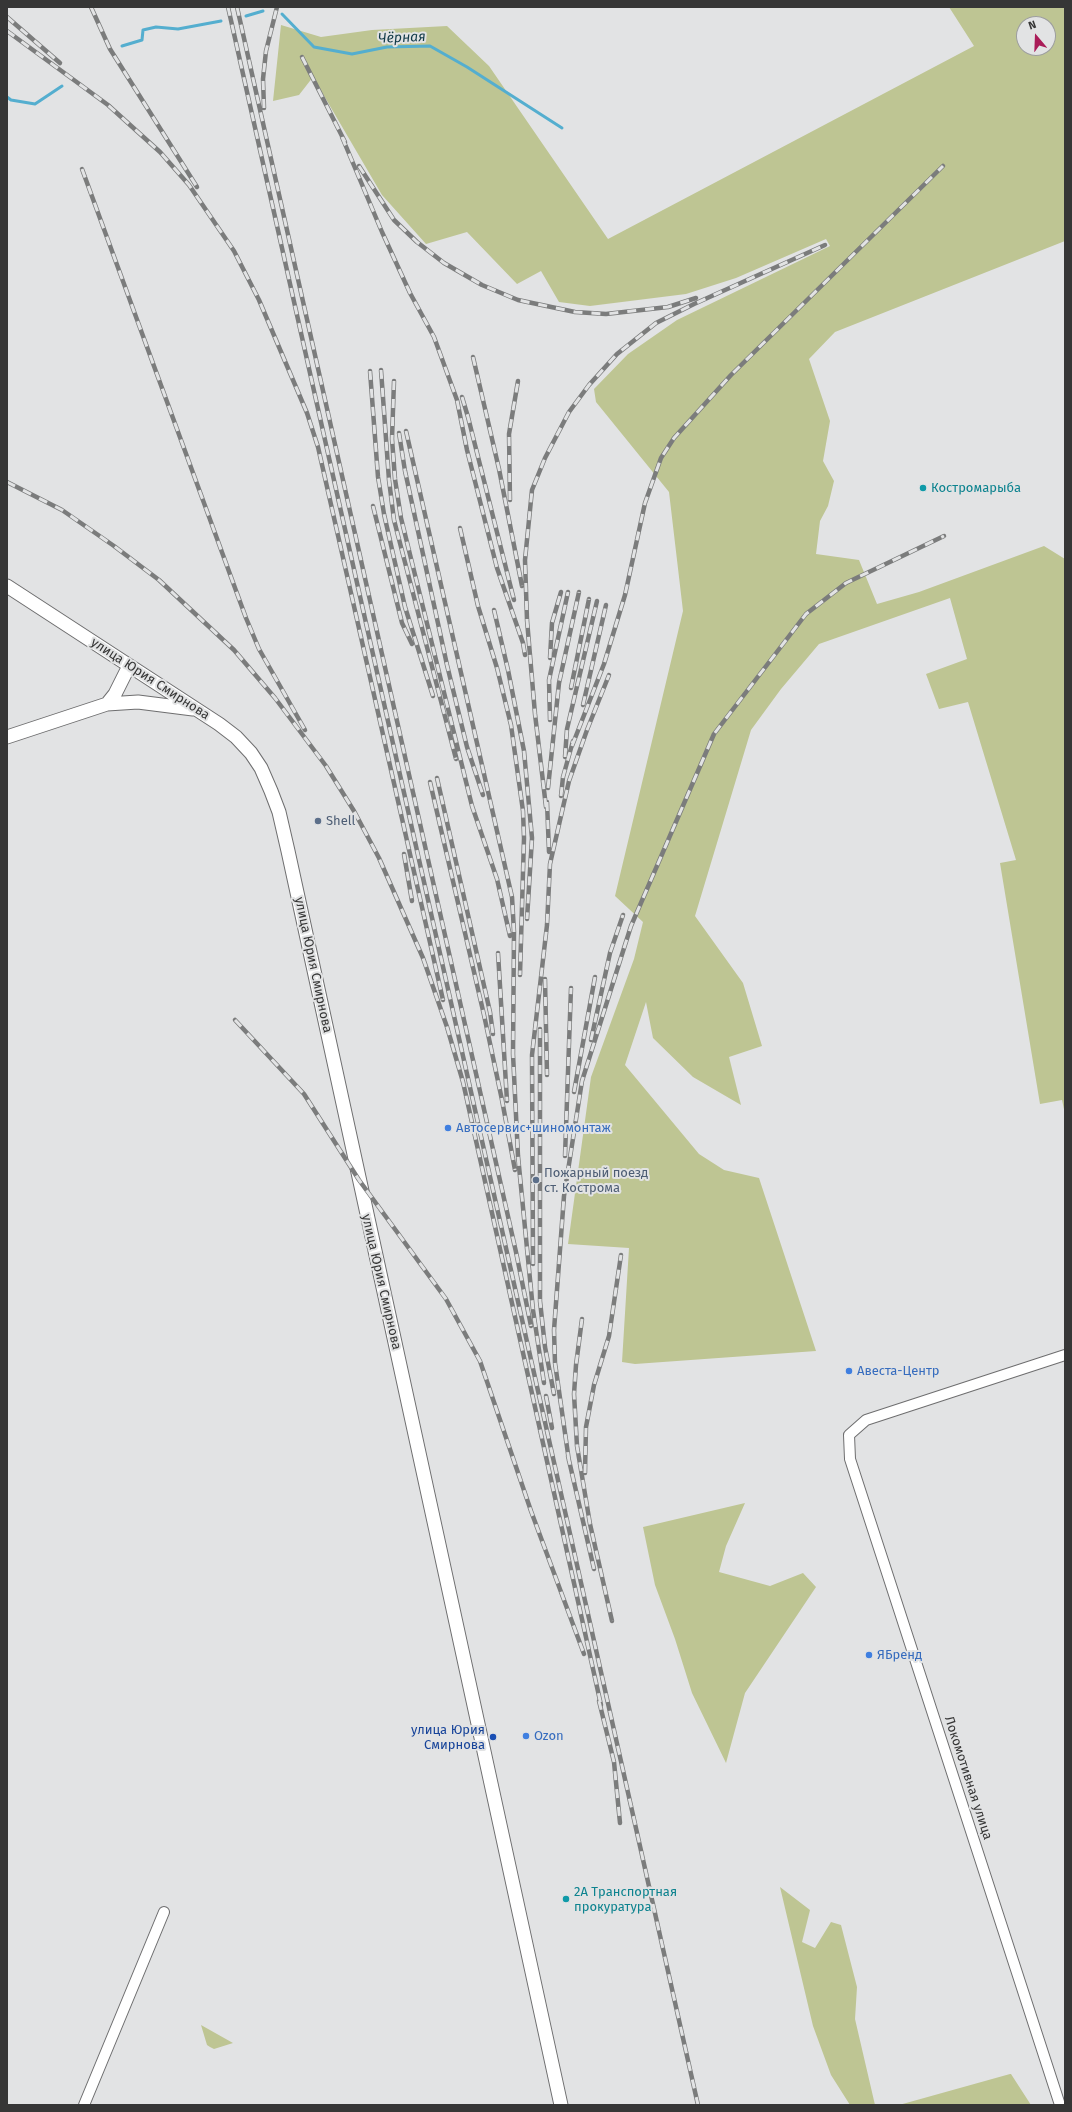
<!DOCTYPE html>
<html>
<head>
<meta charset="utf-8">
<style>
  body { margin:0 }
  #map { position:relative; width:1072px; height:2112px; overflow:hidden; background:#e2e3e4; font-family:"Fira Sans",sans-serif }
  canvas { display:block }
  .frame { position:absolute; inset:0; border:8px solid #363636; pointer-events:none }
  .north { position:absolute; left:1016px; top:16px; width:40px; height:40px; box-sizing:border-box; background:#e2e3e4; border:1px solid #9d9e9e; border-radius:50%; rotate:341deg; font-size:11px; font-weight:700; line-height:16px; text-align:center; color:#363636 }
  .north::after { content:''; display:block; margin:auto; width:14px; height:18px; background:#aa1c58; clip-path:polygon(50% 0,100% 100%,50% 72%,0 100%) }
</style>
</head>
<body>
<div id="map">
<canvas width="1072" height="2112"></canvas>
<div class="frame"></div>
<div class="north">N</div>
</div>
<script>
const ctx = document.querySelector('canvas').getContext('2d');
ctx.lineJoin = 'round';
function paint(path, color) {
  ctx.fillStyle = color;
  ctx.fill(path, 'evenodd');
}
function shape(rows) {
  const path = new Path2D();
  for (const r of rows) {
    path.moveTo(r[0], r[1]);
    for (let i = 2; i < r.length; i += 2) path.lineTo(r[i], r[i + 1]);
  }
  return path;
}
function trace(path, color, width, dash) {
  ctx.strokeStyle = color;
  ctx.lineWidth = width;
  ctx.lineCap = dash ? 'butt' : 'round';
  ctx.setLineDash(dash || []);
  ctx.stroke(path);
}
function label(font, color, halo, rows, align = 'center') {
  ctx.font = font + ' "Fira Sans",sans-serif';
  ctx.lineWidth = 4;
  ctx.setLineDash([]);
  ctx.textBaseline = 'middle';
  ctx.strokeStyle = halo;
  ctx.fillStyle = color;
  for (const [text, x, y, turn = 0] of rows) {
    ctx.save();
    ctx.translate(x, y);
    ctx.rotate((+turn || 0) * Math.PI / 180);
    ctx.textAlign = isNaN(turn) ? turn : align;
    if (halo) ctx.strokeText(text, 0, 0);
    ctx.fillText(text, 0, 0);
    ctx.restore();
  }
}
paint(shape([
  [949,7,1065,7,1065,241,835,332,809,359,830,421,823,461,834,481,828,506,820,521,816,554,859,560,877,604,919,592,1044,546,1065,559,1065,1114,1062,1100,1040,1104,1000,863,1016,860,968,702,939,709,926,674,967,659,950,598,819,644,781,689,751,730,695,916,743,983,762,1046,729,1057,741,1105,693,1077,653,1038,646,1002,625,1065,699,1154,724,1170,759,1178,816,1351,635,1364,622,1362,629,1248,568,1244,591,1077,634,959,643,922,615,896,683,611,669,492,596,402,594,389,628,354,677,320,830,246,826,239,736,278,686,294,590,306,559,302,541,271,517,284,467,232,426,244,382,195,313,77,299,95,273,101,281,25,321,37,372,30,447,26,489,66,608,239,974,46],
  [1024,24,1048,24,1048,48,1024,48],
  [745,1503,726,1546,719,1572,770,1586,803,1573,816,1587,745,1693,726,1763,692,1693,675,1639,655,1585,643,1527],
  [780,1887,810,1910,802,1942,815,1948,831,1922,841,1925,857,1987,855,2019,875,2105,850,2105,831,2075,813,2026],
  [201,2025,233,2043,214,2049,210,2047,207,2045],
  [1011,2074,1031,2105,899,2105,1010,2074]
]), '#bec593');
trace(shape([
  [282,14,314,47,352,54,387,47,430,46,467,67,562,128],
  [246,16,263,11],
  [122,46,142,40,143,30,156,27,178,29,221,21],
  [7,97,11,100,35,104,62,86]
]), '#54aecf', 3);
const minor = shape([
  [84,2105,164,1912],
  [1060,2105,850,1459,849,1435,866,1420,1065,1355]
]);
const major = shape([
  [7,586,219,724,236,737,251,753,261,768,271,791,279,812,288,851,561,2105],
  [107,704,115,694,129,666],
  [7,737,107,704,138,702,193,709]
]);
trace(minor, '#6e6e6f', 12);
trace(major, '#6e6e6f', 15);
trace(minor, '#fff', 10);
trace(major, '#fff', 13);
const rail = shape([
  [91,7,110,49,197,187],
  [228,7,698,2105],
  [237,7,516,1252,531,1326],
  [7,17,60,63],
  [7,31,108,105,160,152,189,185,234,251,259,300,307,413,318,447,443,1000],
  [302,57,345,142],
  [264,108,263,79,266,51,277,7],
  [342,137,382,232,410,293,434,337,457,400,467,450,497,568,523,643,525,655],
  [359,166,394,220,417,242,444,263,482,285,518,300,575,312,606,314,668,307,696,298],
  [82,169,246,618,259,649,305,730],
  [473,357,499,469,522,586],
  [381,370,389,480,394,520,456,759],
  [370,371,378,477,384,514,405,607,433,696],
  [394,381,392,439,395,479,401,518,472,806,497,879,510,936],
  [462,397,468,417,514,600],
  [406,431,512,897,514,932,513,1054,518,1156,533,1310,544,1383],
  [399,433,405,471,447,665,467,747,483,795],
  [7,482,62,510,114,546,159,580,234,650,275,698,326,766,354,811,379,858,423,958,447,1027,463,1082,601,1705],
  [510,500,509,434,518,381],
  [373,506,402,623,412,644],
  [460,528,478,606,497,668,511,725,523,811,524,838,520,975],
  [494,610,508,670,524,751,532,838,527,919],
  [550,658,552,623,561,592],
  [571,688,589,599],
  [583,705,606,605],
  [550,720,549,680,568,592],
  [572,746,604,664,625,595,645,503,661,458,674,438,731,375,943,166],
  [565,757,567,729,597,601],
  [437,778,490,1012,493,1034],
  [430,782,484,1015,502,1100,515,1170],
  [548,788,559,683,579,592],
  [561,796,563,777,573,741],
  [547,802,549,852],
  [546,807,535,714,527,620,525,560,532,490,545,458,569,412,589,385,617,354,656,323,694,304,825,245],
  [404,854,412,901],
  [498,953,507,1101],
  [545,979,547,1075],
  [235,1020,304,1094,359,1180,446,1299,480,1361,531,1511,584,1654],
  [540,1029,540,1301,545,1347,554,1394],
  [591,1040,610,953,623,915],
  [574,1092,595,977],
  [565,1156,571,988],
  [533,1264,532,1055,547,925,550,864,569,781,587,730,609,675],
  [582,1319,576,1365,574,1394,577,1446,590,1524,612,1621],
  [546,1396,552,1428],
  [568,1456,594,1569],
  [569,1461,555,1363,554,1330,564,1196,582,1081,631,926,714,734,806,614,846,583,944,536],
  [585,1473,586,1427,594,1385,609,1336,621,1255],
  [599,1701,614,1762,620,1823]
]);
trace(rail, '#7b7c7c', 4.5);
trace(rail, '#e2e3e4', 3, [9]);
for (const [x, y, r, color] of [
  [923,488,4,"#0f9aa8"],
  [318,821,4,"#5c6f8a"],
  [448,1128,4,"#3f7fe0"],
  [536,1180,4,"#5c6f8a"],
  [849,1371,4,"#3f7fe0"],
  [869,1655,4,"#3f7fe0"],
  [526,1736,4,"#3f7fe0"],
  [493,1737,4,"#1a4fb4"],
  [566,1899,4,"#0f9aa8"]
]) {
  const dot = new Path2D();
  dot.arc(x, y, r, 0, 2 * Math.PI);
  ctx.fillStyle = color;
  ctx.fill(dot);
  trace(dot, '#e2e3e4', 1.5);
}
label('13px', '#0d838f', '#e2e3e4', [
  ["Костромарыба",931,488],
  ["2А Транспортная",574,1892],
  ["прокуратура",574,1907]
], 'left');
label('13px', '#363636', '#e2e3e4', [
  ["улица Юрия Смирнова",150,679,33],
  ["улица Юрия Смирнова",313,965,78],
  ["улица Юрия Смирнова",381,1282,77],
  ["Локомотивная улица",968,1778,72]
]);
label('13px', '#4e5e75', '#e2e3e4', [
  ["Shell",326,821],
  ["Пожарный поезд",544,1173],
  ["ст. Кострома",544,1188]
], 'left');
label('13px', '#366cbe', '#e2e3e4', [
  ["Автосервис+шиномонтаж",456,1128],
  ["Авеста-Центр",857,1371],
  ["ЯБренд",877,1655],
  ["Ozon",534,1736]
], 'left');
label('13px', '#164399', '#e2e3e4', [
  ["улица Юрия",485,1730],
  ["Смирнова",485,1745]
], 'right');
label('italic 14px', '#103947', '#e2e3e4', [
  ["Чёрная",402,38,-2]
]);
</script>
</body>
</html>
